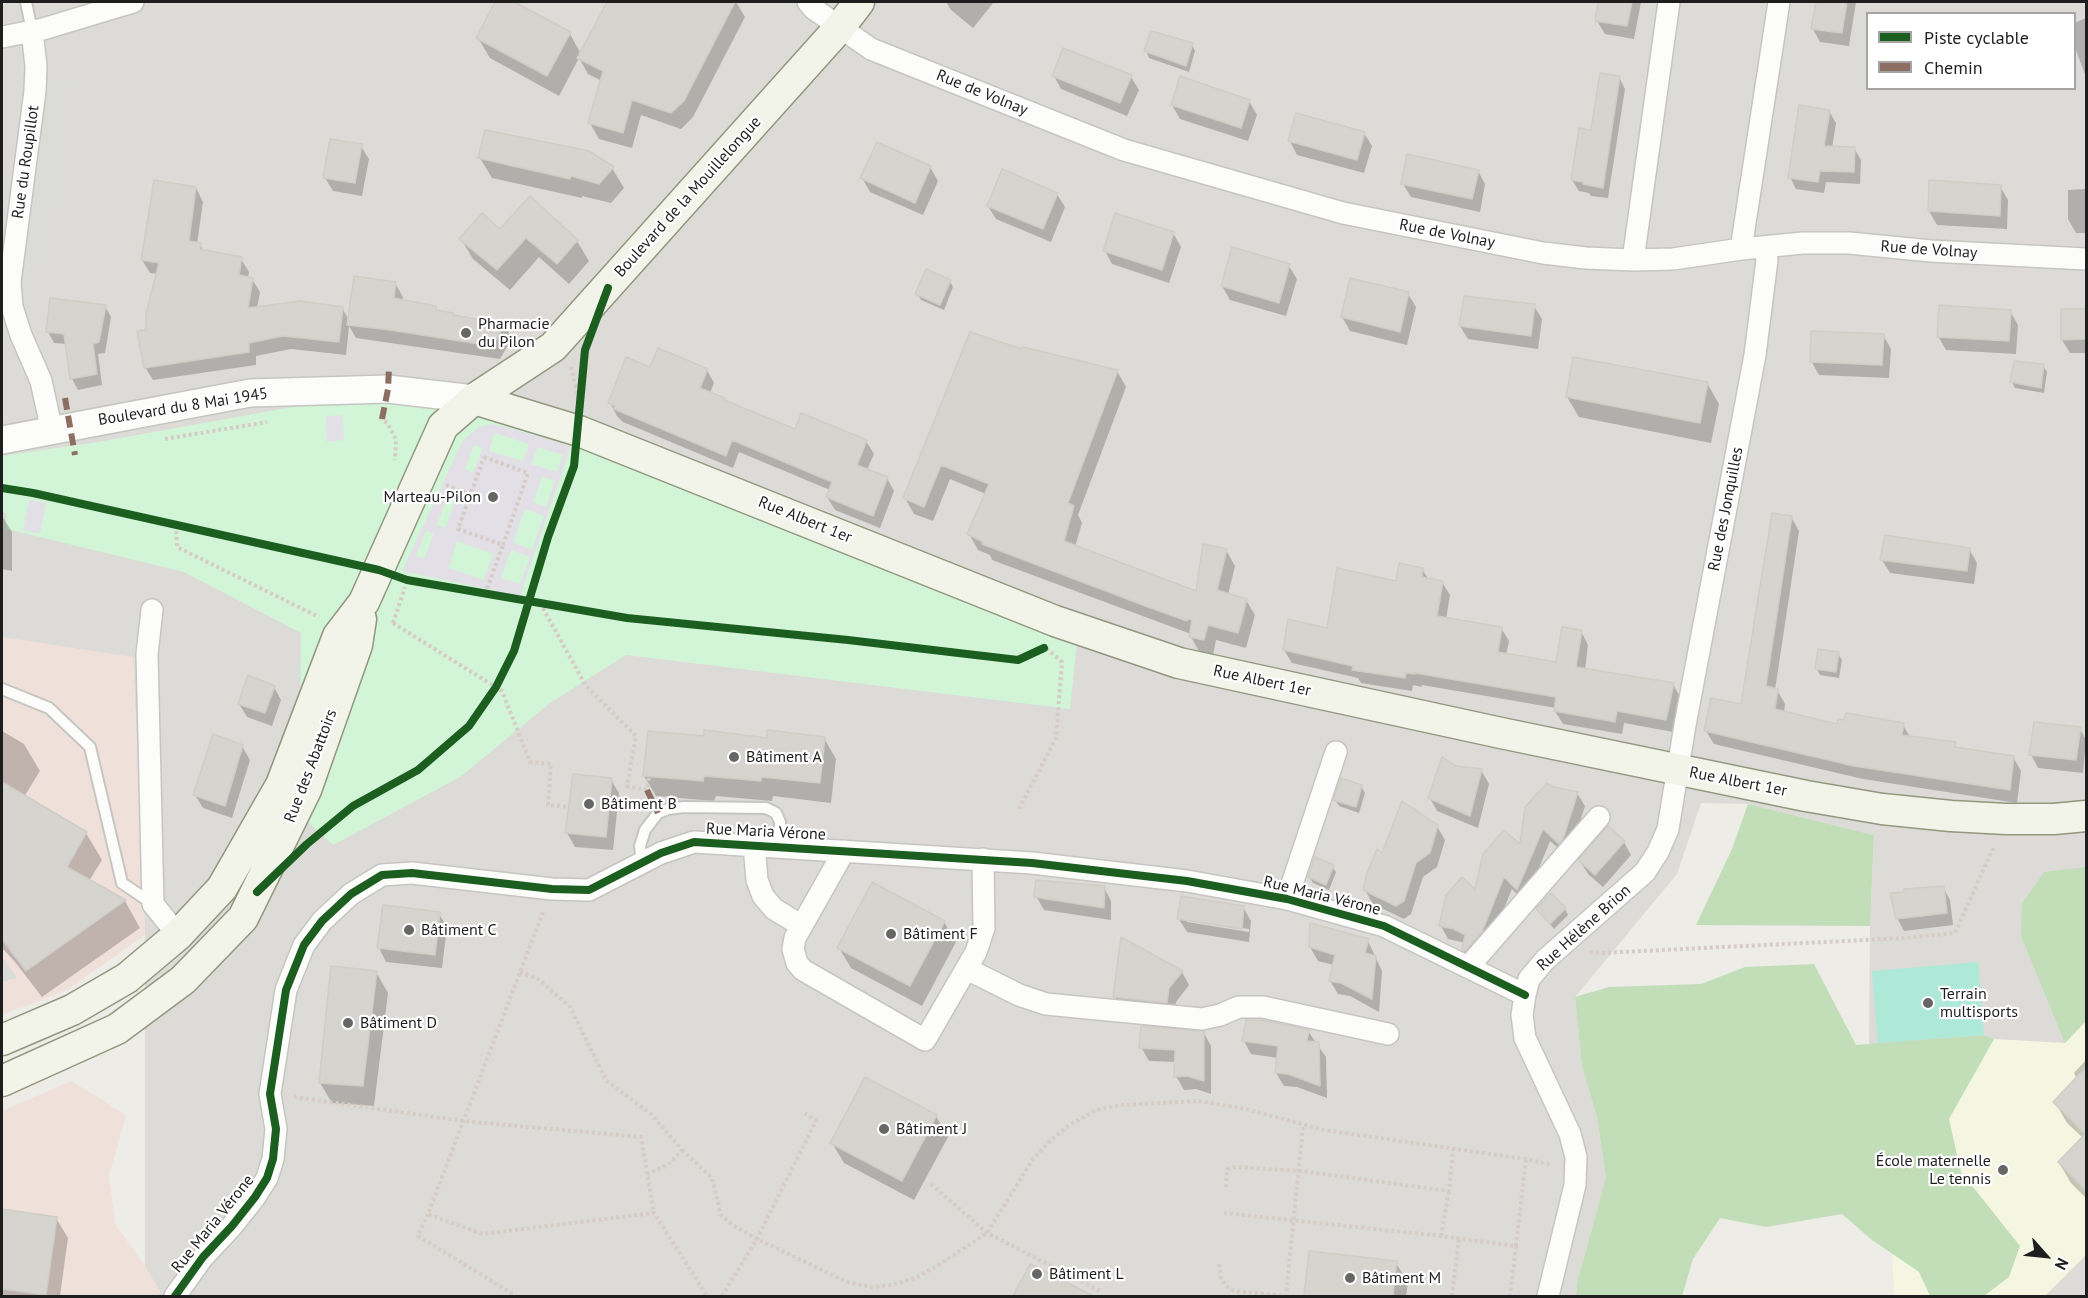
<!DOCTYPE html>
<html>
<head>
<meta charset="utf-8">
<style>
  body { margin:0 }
  #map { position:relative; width:2088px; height:1298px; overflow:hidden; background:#edece6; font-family:"PT Sans",sans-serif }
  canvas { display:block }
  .frame { position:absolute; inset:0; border:3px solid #1e1e1e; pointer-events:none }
  .legend { position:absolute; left:1866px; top:12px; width:210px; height:78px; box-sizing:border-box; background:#fff; border:2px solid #a5a5a5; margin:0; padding:8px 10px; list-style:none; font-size:18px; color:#1e1e1e }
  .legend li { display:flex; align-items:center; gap:12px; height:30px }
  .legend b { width:30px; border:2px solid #a5a5a5 }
  .north { position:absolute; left:2016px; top:1226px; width:60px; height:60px; -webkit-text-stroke:4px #fff; paint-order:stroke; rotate:117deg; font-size:16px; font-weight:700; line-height:24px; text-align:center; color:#1e1e1e }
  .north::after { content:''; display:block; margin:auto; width:21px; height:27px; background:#1e1e1e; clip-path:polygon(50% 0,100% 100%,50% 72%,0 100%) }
</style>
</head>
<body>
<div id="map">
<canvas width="2088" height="1298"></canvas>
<div class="frame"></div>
<ul class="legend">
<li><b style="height:8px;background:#1b5e20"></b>Piste cyclable</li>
<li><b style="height:8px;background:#8d6e63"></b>Chemin</li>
</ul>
<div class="north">N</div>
</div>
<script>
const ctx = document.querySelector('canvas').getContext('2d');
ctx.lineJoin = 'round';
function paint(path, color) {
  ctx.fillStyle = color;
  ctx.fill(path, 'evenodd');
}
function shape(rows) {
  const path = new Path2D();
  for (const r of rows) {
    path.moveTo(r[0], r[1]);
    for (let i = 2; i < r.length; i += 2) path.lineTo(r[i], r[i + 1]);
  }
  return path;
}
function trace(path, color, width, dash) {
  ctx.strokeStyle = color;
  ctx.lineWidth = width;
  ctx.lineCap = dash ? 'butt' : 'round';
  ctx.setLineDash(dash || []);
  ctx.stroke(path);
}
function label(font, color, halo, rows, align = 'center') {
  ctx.font = font + ' "PT Sans",sans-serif';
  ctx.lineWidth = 4.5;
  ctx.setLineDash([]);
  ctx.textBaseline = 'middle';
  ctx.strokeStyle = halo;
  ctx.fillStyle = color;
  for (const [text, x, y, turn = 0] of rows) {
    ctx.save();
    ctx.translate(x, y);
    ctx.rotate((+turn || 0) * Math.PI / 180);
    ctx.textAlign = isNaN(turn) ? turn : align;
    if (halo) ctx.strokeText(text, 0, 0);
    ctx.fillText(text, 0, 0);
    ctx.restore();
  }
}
paint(shape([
  [2,2,2086,2,2086,1296,1894,1296,1890,1221,1994,1039,1869,1050,1870,926,1874,835,1748,804,1701,803,1677,874,1575,997,1582,1066,1597,1118,1606,1177,1577,1283,1576,1296,157,1296,160,1292,145,1266,145,935,133,658,2,639],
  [1868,14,2074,14,2074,88,1868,88]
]), '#dcdbd8');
paint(shape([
  [2,637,133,657,145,935,67,990,2,1015],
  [71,1081,126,1115,109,1176,115,1224,145,1266,160,1292,157,1296,2,1296,2,1111]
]), '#f0e0da');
paint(shape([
  [2086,1021,2086,1255,2045,1296,1894,1296,1890,1221,1994,1039,2065,1043]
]), '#f4f6e1');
paint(shape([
  [1748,804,1874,835,1870,926,1696,925,1732,849],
  [2086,867,2086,1021,2065,1043,2021,936,2022,904,2044,872],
  [1814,964,1856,1045,1984,1035,1994,1039,1949,1119,1961,1172,2020,1246,2009,1277,1984,1296,1930,1296,1919,1272,1872,1240,1842,1214,1766,1227,1720,1218,1693,1259,1682,1296,1576,1296,1577,1283,1606,1177,1597,1118,1582,1066,1575,997,1609,987,1701,984,1745,967]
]), '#c2deb9');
paint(shape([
  [315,403,380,403,446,408,572,444,829,548,1077,642,1070,709,626,655,550,703,460,777,333,845,299,814,301,633,184,572,7,529,6,513,2,512,2,456,98,442]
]), '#d3f5d7');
paint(shape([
  [1978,962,1984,1035,1878,1043,1872,971]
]), '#aee8d7');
paint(shape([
  [70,76,45,264,20,273,45,85],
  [2,957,17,978,2,982]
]), '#dbdbd8');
paint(shape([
  [342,415,344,440,327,442,326,416],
  [490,424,503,426,571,446,520,596,402,571,463,440,479,427],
  [494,433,529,444,523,461,489,451],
  [474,445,483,448,473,473,465,469],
  [538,447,563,455,557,472,531,464],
  [542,477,555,481,546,507,533,502],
  [448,495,456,498,445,528,437,525],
  [525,509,544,516,532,550,513,542],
  [426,531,434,534,424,559,416,556],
  [457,541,493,554,483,580,449,568],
  [511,550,530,557,520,584,501,578],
  [29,500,46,503,40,534,23,530]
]), '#e2e0e6');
paint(shape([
  [497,2,511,2,570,34,581,54,609,2,736,2,745,17,693,117,681,129,641,115,632,148,599,139,590,123,602,81,588,74,579,58,559,96,490,58,478,38],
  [946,2,994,2,973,28,951,10],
  [1600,2,1641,2,1634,39,1605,34,1597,21],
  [1817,2,1856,2,1849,46,1820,42,1813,29],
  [2086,18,2086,77,2074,45,2074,23],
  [1192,45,1195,51,1189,72,1149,58,1146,51],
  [1054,76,1131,77,1139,90,1127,116,1061,89],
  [1619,77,1625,89,1608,198,1591,196,1589,193,1579,191,1572,180,1592,131],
  [1249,101,1257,115,1248,141,1180,119,1172,105],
  [1829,111,1836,123,1832,148,1854,148,1861,160,1860,184,1826,182,1824,193,1796,189,1790,177],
  [1364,133,1372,146,1364,173,1297,155,1290,141],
  [361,146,369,159,362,196,333,191,325,178],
  [480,158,612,168,624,188,611,203,582,196,582,198,492,178],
  [930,167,938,181,923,215,870,192,862,178],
  [1478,171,1485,184,1480,212,1411,197,1403,184],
  [1931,182,2000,186,2008,200,2007,229,1937,225,1929,211],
  [196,188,203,202,197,244,200,244,204,252,241,259,249,272,248,278,252,279,260,292,257,308,342,308,349,320,395,283,403,297,402,301,435,308,437,312,504,325,512,338,500,359,356,338,349,326,346,355,291,349,256,356,256,365,153,380,145,367,148,331,157,274,150,273,142,260],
  [2086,189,2086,233,2076,233,2068,219,2068,190],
  [1057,194,1065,207,1051,242,996,219,988,206],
  [500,232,577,241,589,261,569,284,539,257,510,290,473,259,461,239],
  [1173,233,1181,247,1169,283,1112,264,1105,251],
  [1289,266,1297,279,1286,316,1230,300,1222,286],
  [950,281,953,287,944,310,921,300,917,294],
  [1408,294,1416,307,1407,345,1350,331,1342,317],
  [105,306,111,317,105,353,98,354,102,385,78,390,72,379,67,344,54,343,48,332],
  [1534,306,1542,319,1538,349,1468,339,1460,326],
  [2086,310,2086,353,2070,353,2062,340,2062,311],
  [2010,311,2018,325,2016,354,1946,350,1938,336],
  [1883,335,1891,349,1889,378,1819,375,1811,361],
  [1023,351,1117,371,1126,387,1078,515,1082,523,1075,547,1197,593,1226,550,1235,566,1228,595,1246,600,1255,615,1246,648,1216,640,1213,655,1200,653,1191,637,1191,634,992,560,990,555,978,550,969,534,986,494,950,479,933,521,914,514,905,498],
  [2043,366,2047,372,2044,393,2015,388,2012,382],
  [651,369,707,370,714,383,710,393,724,399,726,403,795,431,866,441,874,454,867,470,887,478,894,491,880,528,835,510,827,497,830,490,739,452,733,468,623,422,617,416,610,403],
  [1707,383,1719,404,1711,443,1579,417,1567,397],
  [1791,517,1799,531,1775,690,1777,690,1785,704,1784,713,1838,726,1903,725,1910,737,1955,744,1958,749,2013,757,2021,771,2017,803,1863,779,1714,744,1706,731,1743,706],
  [2,518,4,519,12,532,12,571,2,569],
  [1969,549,1977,563,1974,584,1890,573,1882,560],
  [1422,569,1429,580,1442,582,1450,595,1446,619,1501,628,1509,641,1506,655,1557,663,1581,631,1588,645,1585,670,1673,684,1680,697,1673,732,1624,723,1622,734,1563,724,1555,711,1556,708,1422,685,1422,687,1413,685,1412,691,1361,683,1358,678,1292,663,1284,650,1328,629],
  [1838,654,1842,660,1839,678,1820,675,1817,669],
  [274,687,281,700,272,726,247,717,239,704],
  [2080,729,2086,740,2083,773,2038,768,2031,754],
  [2,731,24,744,40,771,24,797,86,833,102,860,89,881,125,901,140,928,42,997,15,962,2,948],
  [705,738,824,738,836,759,831,803,773,796,772,801,716,796,714,801,656,796,644,776],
  [242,746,250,760,232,818,203,808,195,795],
  [1456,767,1481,770,1489,784,1478,828,1437,811,1430,798],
  [611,780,619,793,613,850,575,847,567,833],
  [1361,786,1365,793,1359,813,1339,806,1335,800],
  [1552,789,1577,793,1585,806,1570,853,1567,856,1550,841,1525,902,1512,889,1489,945,1471,963,1463,950,1465,943,1448,939,1441,926,1521,847],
  [1437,826,1445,840,1437,867,1423,877,1411,914,1404,919,1373,904,1365,890,1383,855],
  [1624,842,1631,855,1603,887,1588,874,1580,861],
  [1332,866,1336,872,1329,890,1313,883,1309,877],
  [1104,887,1111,901,1111,920,1044,910,1036,896],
  [1943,887,1950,900,1953,925,1904,931,1897,918],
  [1243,907,1251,921,1249,942,1187,932,1179,919],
  [1187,919,1249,929,1249,932,1187,922],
  [1538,909,1565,909,1568,915,1554,929],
  [439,914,447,927,442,968,386,962,379,948],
  [944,922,956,942,922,1006,851,968,839,948],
  [1368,941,1382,971,1379,1012,1350,996,1338,994,1330,981,1334,965,1318,961,1310,947],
  [376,972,388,993,374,1106,332,1103,320,1083],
  [1182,972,1189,985,1176,1002,1174,1016,1122,1010,1115,997],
  [1308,1031,1326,1057,1327,1098,1297,1087,1284,1086,1276,1073,1278,1058,1251,1054,1244,1041],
  [1204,1033,1211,1046,1211,1094,1196,1089,1184,1090,1176,1076,1176,1062,1149,1061,1141,1047],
  [2086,1060,2086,1198,2071,1183,2059,1163,2083,1138,2067,1123,2055,1102,2077,1079,2074,1073],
  [936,1116,948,1137,914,1200,844,1163,832,1143],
  [2,1211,56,1218,68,1238,60,1296,2,1296],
  [1310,1252,1396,1263,1408,1283,1406,1296,1305,1296],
  [1030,1266,1068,1285,1074,1296,1014,1296]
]), '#0003');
const building = shape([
  [495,2,514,2,571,32,547,76,476,38,495,2],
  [607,2,735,2,684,101,671,113,632,100,623,133,588,123,603,71,577,58,607,2],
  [1598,2,1632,2,1627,26,1595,21,1598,2],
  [1816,2,1847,2,1842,33,1811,29,1816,2],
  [1151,31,1193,43,1186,66,1144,51,1151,31],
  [1063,48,1132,75,1120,103,1052,76,1063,48],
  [1600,73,1620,76,1603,188,1583,184,1583,182,1571,180,1579,128,1591,130,1600,73],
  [1180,76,1250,100,1241,128,1171,105,1180,76],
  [1799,105,1830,110,1824,146,1855,147,1854,172,1820,171,1818,182,1788,178,1799,105],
  [1296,113,1365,132,1357,160,1288,141,1296,113],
  [485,130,589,151,614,167,599,184,571,176,570,179,478,158,485,130],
  [330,139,362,144,355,183,323,178,330,139],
  [877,142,931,166,915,203,860,178,877,142],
  [1407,154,1479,170,1472,199,1401,184,1407,154],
  [1002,169,1058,193,1043,229,987,206,1002,169],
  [154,180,196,187,189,241,201,243,200,249,242,257,239,275,253,278,248,308,300,301,343,307,339,342,283,336,249,343,249,352,144,368,137,331,146,330,146,313,159,263,141,260,154,180],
  [1929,180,2001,185,2000,216,1928,211,1929,180],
  [530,196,578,240,557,264,526,238,497,270,459,239,482,213,500,229,530,196],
  [1115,213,1174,232,1162,270,1103,251,1115,213],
  [1232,247,1290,264,1279,303,1221,286,1232,247],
  [926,269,951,280,940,305,915,294,926,269],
  [354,276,396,282,394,298,436,306,436,310,453,313,453,315,505,324,492,346,390,330,347,325,354,276],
  [1350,278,1409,292,1400,332,1341,317,1350,278],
  [1464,296,1535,304,1531,336,1459,326,1464,296],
  [50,298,106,305,99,342,93,344,97,374,70,379,64,334,46,332,50,298],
  [1939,305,2011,310,2009,341,1937,337,1939,305],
  [2061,309,2086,309,2086,339,2061,340,2061,309],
  [1811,331,1884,334,1882,365,1810,362,1811,331],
  [970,332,1022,349,1023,347,1118,370,1068,503,1074,506,1064,541,1196,591,1203,544,1227,549,1217,590,1247,599,1238,633,1208,625,1204,640,1189,637,1192,620,1187,619,1187,621,1148,607,982,544,983,542,967,534,989,484,941,465,924,507,903,498,970,332],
  [658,348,708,369,700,388,725,398,724,400,795,429,801,413,867,440,857,465,888,477,873,516,826,497,832,482,732,440,726,456,614,409,615,406,608,403,626,357,650,367,658,348],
  [1573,357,1708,382,1700,423,1566,397,1573,357],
  [2014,361,2044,364,2041,388,2010,382,2014,361],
  [1772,513,1792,516,1766,686,1778,689,1775,709,1837,724,1838,719,1844,720,1846,713,1904,723,1902,735,1956,742,1955,747,2014,756,2010,790,1854,766,1704,731,1711,698,1741,704,1772,513],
  [1885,535,1970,548,1967,571,1880,560,1885,535],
  [1399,563,1423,568,1422,577,1443,581,1437,616,1502,627,1498,652,1556,662,1562,627,1582,630,1576,667,1674,683,1666,720,1617,711,1615,722,1554,711,1556,697,1415,673,1415,674,1406,673,1405,678,1352,670,1353,666,1283,650,1288,619,1327,628,1337,568,1396,581,1399,563],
  [1818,649,1839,652,1836,672,1815,669,1818,649],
  [248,675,275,686,265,713,238,704,248,675],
  [2034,722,2081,727,2076,760,2029,755,2034,722],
  [704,730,767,738,767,730,825,737,820,783,761,777,761,781,704,776,703,781,643,776,648,731,704,736,704,730],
  [213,734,243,745,225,806,193,795,213,734],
  [1442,757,1456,766,1482,769,1470,816,1428,798,1442,757],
  [573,774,612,778,606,837,565,833,573,774],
  [1341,778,1362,785,1356,807,1333,800,1341,778],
  [2,782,87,832,67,867,126,900,26,971,2,939,2,782],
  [1547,783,1553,787,1578,792,1563,839,1559,844,1543,829,1517,890,1504,877,1482,932,1465,951,1462,950,1465,935,1454,929,1439,926,1446,895,1462,877,1475,889,1483,854,1504,830,1520,844,1525,807,1547,783],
  [1402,801,1438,825,1430,853,1416,863,1404,901,1396,906,1363,890,1367,873,1377,849,1382,853,1402,801],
  [1608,826,1625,841,1595,875,1578,860,1608,826],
  [1315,857,1334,865,1326,885,1308,877,1315,857],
  [1036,880,1105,886,1104,908,1034,897,1036,880],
  [872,882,945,921,910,986,837,948,872,882],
  [1944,886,1947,913,1896,919,1890,893,1904,892,1904,889,1944,886],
  [1551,893,1566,908,1550,924,1536,909,1551,893],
  [1181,896,1244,906,1242,929,1177,919,1181,896],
  [383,905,440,912,435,955,377,948,383,905],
  [1310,923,1369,939,1365,953,1376,956,1372,999,1341,983,1329,981,1335,955,1309,947,1310,923],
  [1121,937,1183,971,1169,988,1167,1003,1113,997,1121,937],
  [331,966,377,971,363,1086,319,1083,331,966],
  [1246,1020,1262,1020,1309,1030,1307,1041,1319,1042,1320,1086,1288,1074,1275,1073,1278,1046,1242,1041,1246,1020],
  [1141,1026,1204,1031,1204,1081,1187,1076,1174,1077,1175,1050,1139,1048,1141,1026],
  [2086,1067,2086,1191,2058,1162,2085,1134,2053,1102,2086,1067],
  [865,1077,937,1115,902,1181,830,1143,865,1077],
  [2,1209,57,1217,46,1295,2,1289,2,1209],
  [1309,1251,1397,1261,1393,1296,1304,1296,1309,1251],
  [1030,1264,1093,1296,1013,1296,1030,1264]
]);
paint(building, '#d6d4cf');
trace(building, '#d0cdc7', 1.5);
const service = shape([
  [26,2,32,31],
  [2,689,49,708,90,747,122,883,153,904],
  [642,863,640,846,645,830,658,813,668,809,684,807,766,808,776,813,780,822,779,847]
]);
const minor = shape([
  [808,2,814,9,871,49,1124,150,1343,213,1543,253,1586,258,1633,260,1673,259,1741,249,1803,243,1849,243,1931,251,2086,259],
  [32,31,36,66,35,91,10,282,12,307,21,335,41,381,52,431],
  [2,37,43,29,133,2],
  [1741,249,1779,2],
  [1633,260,1669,2],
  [152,610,147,654,153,904,178,935],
  [754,845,757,880,763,896,774,909,802,926],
  [844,851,795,938,793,949,797,963,803,970,925,1040,976,952,984,928,983,859],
  [1287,899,1336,752],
  [1469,966,1599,817],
  [967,969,1019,995,1046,1004,1202,1019,1220,1015,1239,1007,1263,1007,1388,1034],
  [175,1296,203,1257,232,1226,255,1197,267,1178,273,1159,276,1129,270,1094,286,990,304,945,322,921,351,894,382,875,412,873,552,889,589,890,661,853,694,842,1032,863,1187,881,1287,899,1384,926,1525,995],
  [1548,1296,1575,1185,1576,1157,1570,1134,1525,1038,1522,1015,1525,995,1529,979,1545,960,1645,872,1658,852,1668,829,1685,725,1755,355,1767,260,1765,247]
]);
const tertiary = shape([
  [2,440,250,393,388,389,474,399]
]);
const secondary = shape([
  [474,399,579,431,1055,621,1179,663,1501,733,1806,796,1882,809,1951,816,2006,819,2054,819,2086,816],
  [2,1040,72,1010,127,978,178,935,222,888,281,785,338,636,364,602,443,426,474,399,553,347,840,27,859,2],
  [2,1081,117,1029,183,980,243,918,306,790,357,645,361,619]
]);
trace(service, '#c5c5c2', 14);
trace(minor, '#c5c5c2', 24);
trace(tertiary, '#c5c5c2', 30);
trace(secondary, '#92977e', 33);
trace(shape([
  [571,367,579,400],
  [380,417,387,423,396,439,395,460],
  [165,439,267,422],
  [484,457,528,473,503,545,458,529,484,457],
  [446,485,471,495],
  [176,525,177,547,319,617],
  [485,594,503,545],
  [540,603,586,686,636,736,627,786,647,790,649,777],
  [393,623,502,691,530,762,551,764,548,805,569,807],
  [393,623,405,587],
  [1019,809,1056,738,1062,662,1047,649],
  [543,912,428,1214,482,1234,654,1213,707,1296],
  [1590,952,1602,953,1905,938,1955,933,1994,846],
  [520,972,540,980,570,1007,606,1080,651,1114,682,1150,668,1165,647,1174],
  [294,1097,463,1121,641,1137,654,1213],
  [682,1150,712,1178,721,1215,731,1224,757,1239,847,1282,872,1287,891,1285,915,1278,937,1266,987,1233,1033,1159,1051,1140,1068,1126,1096,1110,1122,1105,1198,1101,1246,1109,1324,1130,1526,1159,1552,1165],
  [931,1184,987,1233,1102,1292],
  [1226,1187,1227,1169,1236,1167,1300,1171,1449,1191,1453,1150],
  [1224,1213,1441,1236,1516,1246,1510,1296],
  [428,1214,418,1236,516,1296],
  [1441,1236,1449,1191],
  [1516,1246,1526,1159],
  [1219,1264,1221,1278,1226,1286,1234,1291,1286,1296,1303,1125],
  [722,1296,757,1239,816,1121,805,1113],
  [1452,1296,1459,1238]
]), '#d7cbc6', 4, [3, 3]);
trace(service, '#fcfcfb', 10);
trace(minor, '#fcfcfb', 21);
trace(tertiary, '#fcfcfb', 27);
trace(secondary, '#f2f4ea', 30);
trace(shape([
  [65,398,75,455],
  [382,419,388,389,389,367],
  [647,790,658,813]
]), '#8d6e63', 6, [12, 6]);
trace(shape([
  [2,488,33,493,379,570,407,580,627,618,848,640,1018,660,1044,648],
  [257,892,307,844,353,806,418,770,469,726,496,687,514,651,548,537,574,466,585,350,608,288],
  [175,1296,203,1257,232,1226,255,1197,267,1178,273,1159,276,1129,270,1094,286,990,304,945,322,921,351,894,382,875,412,873,552,889,589,890,661,853,694,842,1032,863,1187,881,1287,899,1384,926,1525,995]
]), '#1b5e20', 8);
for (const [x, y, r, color] of [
  [466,333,6,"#666664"],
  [493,497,6,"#666664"],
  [734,757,6,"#666664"],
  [589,804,6,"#666664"],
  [409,930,6,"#666664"],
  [891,934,6,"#666664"],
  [1928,1003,6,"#666664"],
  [348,1023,6,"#666664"],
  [884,1129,6,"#666664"],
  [2003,1170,6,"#666664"],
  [1037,1274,6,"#666664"],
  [1350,1278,6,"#666664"]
]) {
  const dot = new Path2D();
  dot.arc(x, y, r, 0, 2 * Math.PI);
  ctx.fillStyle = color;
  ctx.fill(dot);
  trace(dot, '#fff', 2);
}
label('16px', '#1e1e1e', '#fff', [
  ["Rue de Volnay",982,93,22],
  ["Rue du Roupillot",26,162,-82],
  ["Boulevard de la Mouillelongue",688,197,-48],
  ["Rue de Volnay",1447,234,11],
  ["Rue de Volnay",1929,250,4],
  ["Boulevard du 8 Mai 1945",183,407,-9],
  ["Rue des Jonquilles",1726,509,-79],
  ["Rue Albert 1er",805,520,22],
  ["Rue Albert 1er",1262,681,12],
  ["Rue des Abattoirs",311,766,-69],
  ["Rue Albert 1er",1738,782,11],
  ["Rue Maria Vérone",766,832,3],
  ["Rue Maria Vérone",1322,896,14],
  ["Rue Hélène Brion",1584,928,-42],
  ["Rue Maria Vérone",213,1224,-51]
]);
label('16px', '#1e1e1e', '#fff', [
  ["Pharmacie",478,324],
  ["du Pilon",478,342],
  ["Marteau-Pilon",481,497,"right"],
  ["Bâtiment A",746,757],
  ["Bâtiment B",601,804],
  ["Bâtiment C",421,930],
  ["Bâtiment F",903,934],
  ["Terrain",1940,994],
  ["multisports",1940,1012],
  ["Bâtiment D",360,1023],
  ["Bâtiment J",896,1129],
  ["École maternelle",1991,1161,"right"],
  ["Le tennis",1991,1179,"right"],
  ["Bâtiment L",1049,1274],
  ["Bâtiment M",1362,1278]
], 'left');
</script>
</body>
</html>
